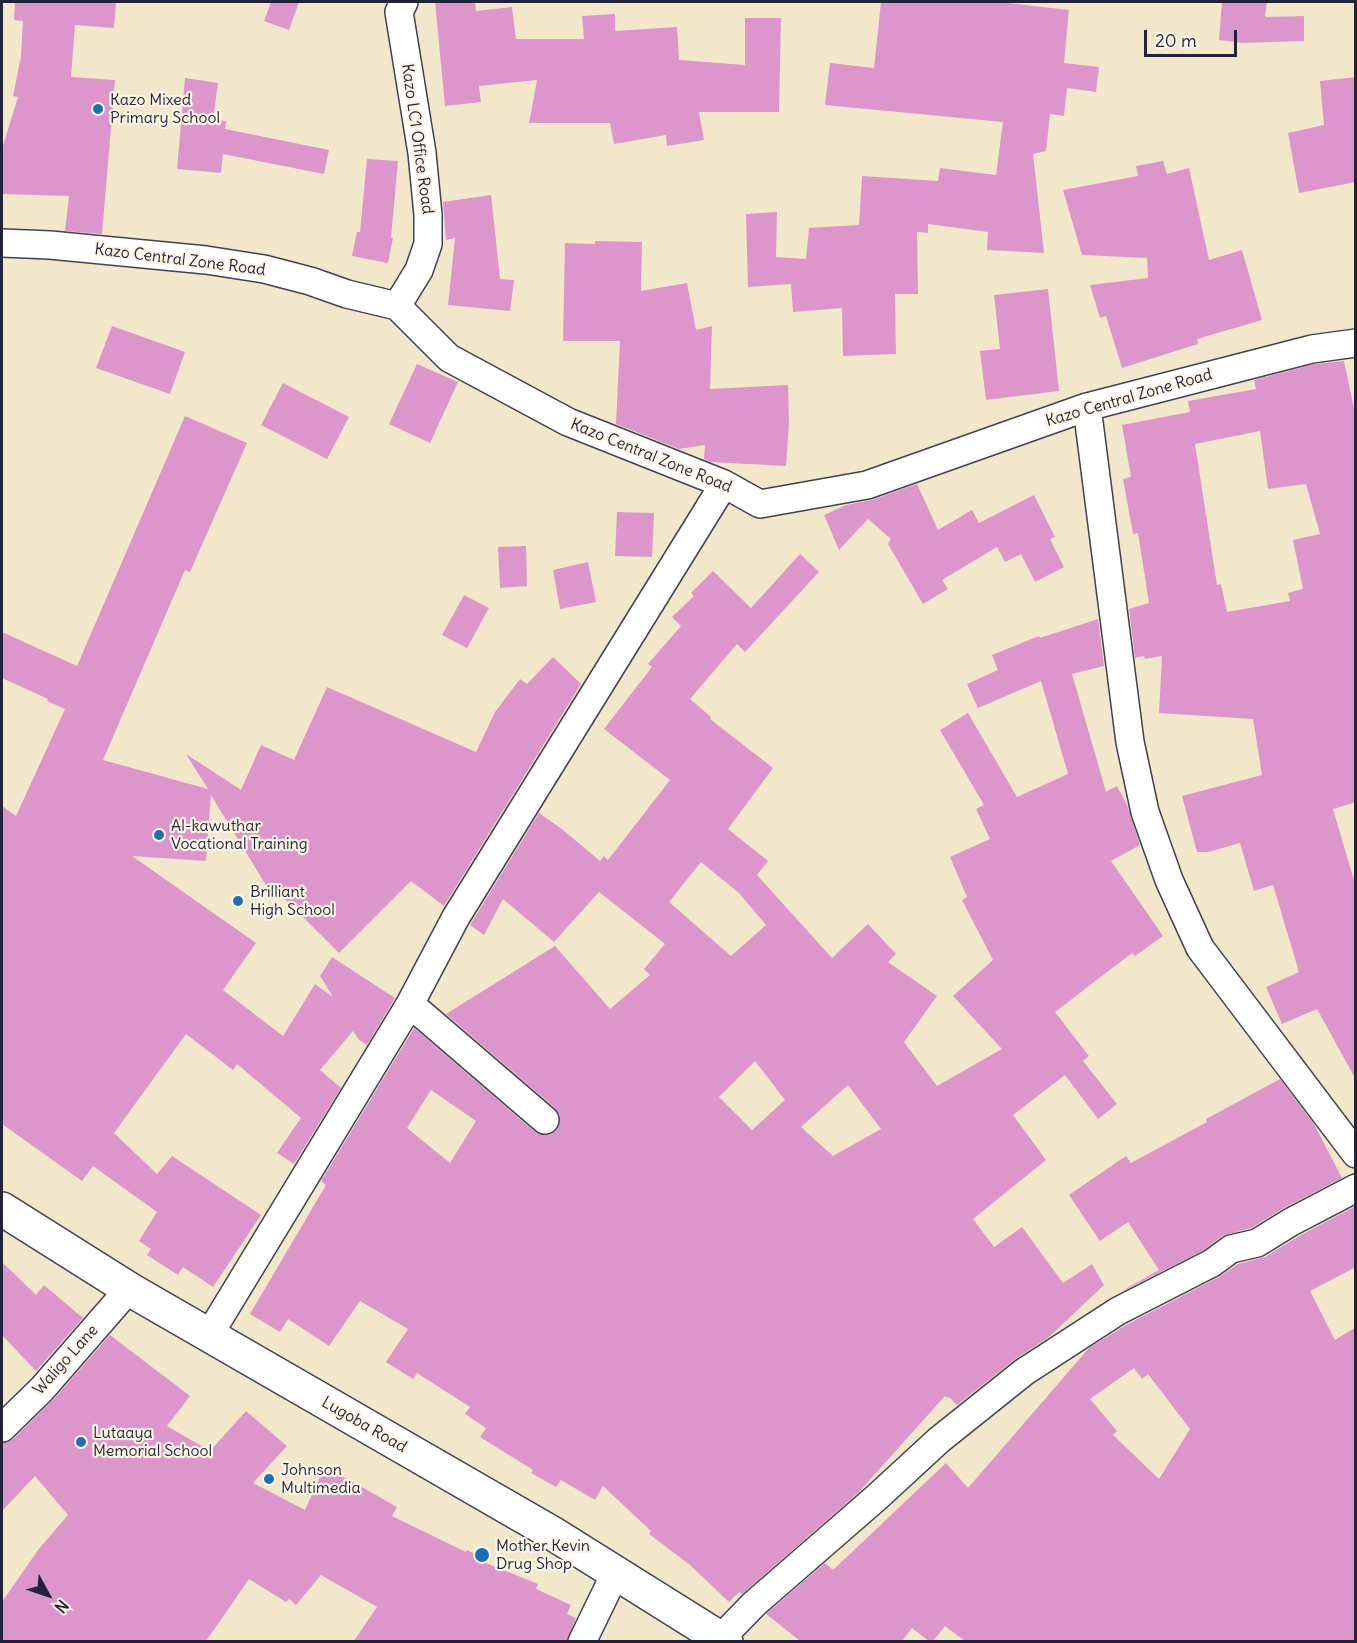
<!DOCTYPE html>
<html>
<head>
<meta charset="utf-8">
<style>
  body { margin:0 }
  #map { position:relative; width:1357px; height:1643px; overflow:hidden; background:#f3e7cb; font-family:Delius,sans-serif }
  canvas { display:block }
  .frame { position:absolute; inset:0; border:3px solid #22223b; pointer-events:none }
  .north { position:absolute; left:18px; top:1565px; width:60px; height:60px; -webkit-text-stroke:4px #fcf5e5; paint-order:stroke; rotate:130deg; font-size:16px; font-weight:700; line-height:24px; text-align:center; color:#22223b }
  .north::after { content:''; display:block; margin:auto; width:21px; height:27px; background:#22223b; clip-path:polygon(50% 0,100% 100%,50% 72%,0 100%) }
  .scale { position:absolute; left:1144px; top:30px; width:93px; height:27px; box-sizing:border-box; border:3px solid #22223b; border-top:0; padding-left:8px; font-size:18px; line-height:21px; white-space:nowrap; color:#22223b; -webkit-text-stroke:4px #fcf5e5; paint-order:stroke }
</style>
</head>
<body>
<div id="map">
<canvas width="1357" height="1643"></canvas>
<div class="frame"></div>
<div class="north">N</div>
<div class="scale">20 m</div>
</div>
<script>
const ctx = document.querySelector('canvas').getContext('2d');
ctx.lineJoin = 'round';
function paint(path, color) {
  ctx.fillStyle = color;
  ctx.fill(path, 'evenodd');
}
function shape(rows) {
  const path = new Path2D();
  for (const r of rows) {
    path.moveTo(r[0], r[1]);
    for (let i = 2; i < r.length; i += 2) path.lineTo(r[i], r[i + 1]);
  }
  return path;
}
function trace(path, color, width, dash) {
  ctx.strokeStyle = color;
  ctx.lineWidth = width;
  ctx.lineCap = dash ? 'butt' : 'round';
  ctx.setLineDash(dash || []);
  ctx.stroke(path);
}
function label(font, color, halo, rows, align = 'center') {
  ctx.font = font + ' Delius,sans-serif';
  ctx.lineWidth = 4.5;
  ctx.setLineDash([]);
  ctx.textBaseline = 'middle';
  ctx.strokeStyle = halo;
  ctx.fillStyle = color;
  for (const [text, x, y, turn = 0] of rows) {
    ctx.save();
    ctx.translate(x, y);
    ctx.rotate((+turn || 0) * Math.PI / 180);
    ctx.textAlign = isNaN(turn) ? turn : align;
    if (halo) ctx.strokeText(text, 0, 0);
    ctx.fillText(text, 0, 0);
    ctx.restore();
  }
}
paint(shape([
  [15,2,116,2,114,28,75,25,71,77,115,80,102,234,65,231,69,196,2,194,2,149,18,97,13,96,21,56,23,21,14,20],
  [271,2,299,2,289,30,264,21],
  [435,2,475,2,476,11,512,7,516,39,584,39,582,16,615,14,615,31,677,27,679,60,745,65,745,18,781,18,779,112,699,112,704,140,667,146,666,135,614,144,610,123,529,123,537,80,479,86,481,102,445,106],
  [881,2,1000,2,1069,10,1064,63,1099,67,1096,92,1067,88,1064,116,1050,114,1046,151,1033,154,1044,253,987,250,988,232,928,224,928,233,917,232,918,294,895,294,896,354,843,356,842,308,793,312,791,284,748,287,746,214,777,212,776,257,806,259,809,228,859,225,862,176,938,181,940,168,996,175,1003,122,825,105,830,63,874,68],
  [1222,2,1267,2,1265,17,1304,16,1304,41,1243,43,1219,40],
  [1356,77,1356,182,1299,193,1288,133,1324,125,1320,81],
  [185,78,218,83,213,120,226,121,225,129,329,150,324,174,223,154,221,173,177,169],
  [367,159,398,161,391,238,393,238,388,263,352,256,357,232,360,232],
  [1163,161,1167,174,1189,168,1209,260,1242,250,1262,320,1197,339,1198,344,1122,368,1106,316,1100,318,1090,285,1148,278,1147,258,1082,255,1063,190,1138,176,1136,166],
  [491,195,500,279,514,280,510,311,448,305,455,238,446,240,443,202],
  [595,241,642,242,641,291,687,283,696,330,712,326,710,389,788,385,789,423,786,466,711,462,704,459,705,445,679,449,616,424,620,341,563,341,565,243,595,244],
  [1048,289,1059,391,986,400,980,351,1000,349,994,295],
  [112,326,185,352,170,394,96,368],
  [1344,361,1356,418,1356,802,1333,809,1356,887,1356,1080,1317,1009,1282,1024,1266,987,1299,972,1273,885,1254,891,1240,843,1208,852,1197,852,1182,796,1262,775,1253,719,1159,713,1162,656,1145,659,1144,656,1135,658,1129,609,1149,603,1138,533,1133,534,1123,479,1131,477,1122,425,1190,412,1188,401,1256,389,1254,380,1315,364],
  [1260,431,1268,489,1306,484,1320,534,1293,540,1303,589,1288,593,1290,601,1227,612,1221,584,1217,585,1195,444],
  [417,364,458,382,430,443,389,424],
  [283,383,349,417,327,459,261,425],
  [185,416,247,443,190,572,185,570,103,760,208,789,186,754,241,790,261,745,294,760,327,687,476,752,495,712,520,679,527,684,553,657,581,684,444,906,411,881,339,953,271,885,267,887,211,795,206,861,132,856,256,943,223,990,283,1036,315,984,333,997,320,976,332,957,395,998,367,1045,359,1040,353,1031,320,1070,341,1088,294,1164,277,1153,301,1118,237,1064,233,1070,186,1034,114,1133,157,1174,172,1156,261,1215,213,1287,183,1267,178,1275,147,1255,151,1249,139,1241,157,1212,93,1166,82,1181,2,1124,2,806,16,816,65,709,47,701,48,699,2,678,2,632,77,666],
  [917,484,938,530,972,510,979,523,1034,495,1055,537,1050,539,1064,567,1035,582,1021,554,1005,562,997,547,942,580,948,589,923,604,888,544,891,539,868,519,839,550,824,515,846,505,872,500],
  [617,512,654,513,652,557,615,556],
  [526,546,527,586,500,588,498,547],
  [800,554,819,572,745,652,737,644,690,699,711,717,710,719,773,768,728,829,768,861,757,875,832,958,868,924,896,954,888,962,937,996,904,1042,937,1086,1002,1049,953,996,993,960,962,900,967,897,950,857,990,839,976,809,984,805,940,730,968,713,1017,797,1068,774,1041,681,978,708,967,684,998,670,992,655,1039,636,1040,638,1098,619,1104,666,1072,674,1106,792,1117,786,1127,805,1140,845,1111,861,1163,936,1135,956,1132,953,1055,1012,1089,1056,1083,1061,1117,1104,1098,1119,1065,1075,1013,1115,1046,1160,973,1219,994,1247,1022,1227,1063,1283,1092,1264,1104,1285,1049,1337,1014,1360,957,1405,949,1397,947,1398,945,1396,858,1493,742,1594,739,1592,729,1602,690,1565,649,1534,651,1531,603,1486,595,1500,561,1480,556,1487,531,1473,533,1470,480,1437,486,1428,465,1414,470,1407,417,1373,413,1379,386,1362,408,1329,360,1301,329,1346,288,1319,280,1332,250,1314,326,1185,321,1181,414,1028,535,1132,542,1135,550,1135,557,1130,560,1123,560,1115,555,1108,446,1014,555,946,610,1009,650,975,644,969,665,944,599,892,554,942,503,899,484,935,470,925,539,813,563,830,600,861,604,856,608,860,670,780,604,729,652,667,648,664,681,626,672,617,694,596,691,593,713,571,751,608],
  [701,862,739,893,766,925,731,956,669,902],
  [755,1061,785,1100,752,1130,719,1097],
  [848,1085,881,1129,833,1156,801,1127],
  [431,1090,476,1121,450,1163,407,1128],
  [588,562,596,602,560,609,553,570],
  [464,595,489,608,467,648,442,635],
  [1280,1079,1314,1124,1342,1178,1284,1208,1251,1228,1222,1236,1204,1250,1115,1295,1159,1270,1128,1222,1100,1241,1069,1195,1126,1156,1131,1163,1207,1122,1206,1119],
  [1356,1206,1356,1267,1310,1291,1335,1340,1356,1327,1356,1641,965,1641,945,1626,933,1641,929,1641,912,1628,902,1641,800,1641,766,1614,825,1563,833,1570,946,1463,968,1488,1089,1348,1126,1325,1219,1277,1238,1264,1265,1257,1299,1236],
  [1134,1368,1142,1379,1148,1374,1190,1429,1159,1479,1113,1435,1117,1431,1090,1399],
  [2,1262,36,1295,44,1285,83,1318,36,1371,2,1335],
  [110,1335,190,1396,167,1426,210,1451,246,1411,287,1446,253,1483,305,1510,324,1468,353,1482,397,1507,392,1516,466,1552,467,1550,487,1560,486,1563,538,1584,536,1589,571,1605,567,1614,576,1618,567,1641,354,1641,377,1607,321,1575,296,1605,289,1599,286,1602,249,1579,206,1641,2,1641,2,1602,38,1550,68,1515,35,1476,2,1511,2,1443,13,1439,53,1400]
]), '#dd96cc');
const minor = shape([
  [2,243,50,245,206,260,264,269,310,281,347,294,397,306,449,358,568,422,724,484,760,504,867,485,1087,407,1312,349,1356,343],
  [397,306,419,270,428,244,428,215,422,153,399,12,404,2],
  [1087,407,1130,742,1145,812,1169,880,1200,948,1356,1154],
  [410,1004,545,1120],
  [209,1335,410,1004,456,917,724,484],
  [2,1428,42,1389,129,1289],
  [721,1638,754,1604,876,1498,939,1440,1024,1372,1118,1311,1212,1263,1231,1249,1257,1243,1291,1222,1356,1188],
  [582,1642,615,1574]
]);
const tertiary = shape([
  [2,1209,129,1289,552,1533,726,1642]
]);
trace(minor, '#414051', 30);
trace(tertiary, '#414051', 36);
trace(minor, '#fff', 27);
trace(tertiary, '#fff', 33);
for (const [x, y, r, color] of [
  [98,109,6,"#1f6fb2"],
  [159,835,6,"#1f6fb2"],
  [238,901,6,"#1f6fb2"],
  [81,1442,6,"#1f6fb2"],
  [269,1479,6,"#1f6fb2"],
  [482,1555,8,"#1f6fb2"]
]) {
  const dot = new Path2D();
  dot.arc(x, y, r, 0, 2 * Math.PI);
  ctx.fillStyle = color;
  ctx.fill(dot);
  trace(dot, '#fcf5e5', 2);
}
label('16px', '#22223b', '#fcf5e5', [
  ["Kazo Mixed",110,100],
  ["Primary School",110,118],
  ["Al-kawuthar",171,826],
  ["Vocational Training",171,844],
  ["Brilliant",250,892],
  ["High School",250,910],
  ["Lutaaya",93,1433],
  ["Memorial School",93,1451],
  ["Johnson",281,1470],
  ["Multimedia",281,1488],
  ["Mother Kevin",496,1546],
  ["Drug Shop",496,1564]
], 'left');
label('16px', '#22223b', '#fcf5e5', [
  ["Kazo LC1 Office Road",417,139,82],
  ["Kazo Central Zone Road",180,260,7],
  ["Kazo Central Zone Road",1129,398,-16],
  ["Kazo Central Zone Road",651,456,22],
  ["Waligo Lane",66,1360,-48],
  ["Lugoba Road",364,1425,30]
]);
</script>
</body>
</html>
